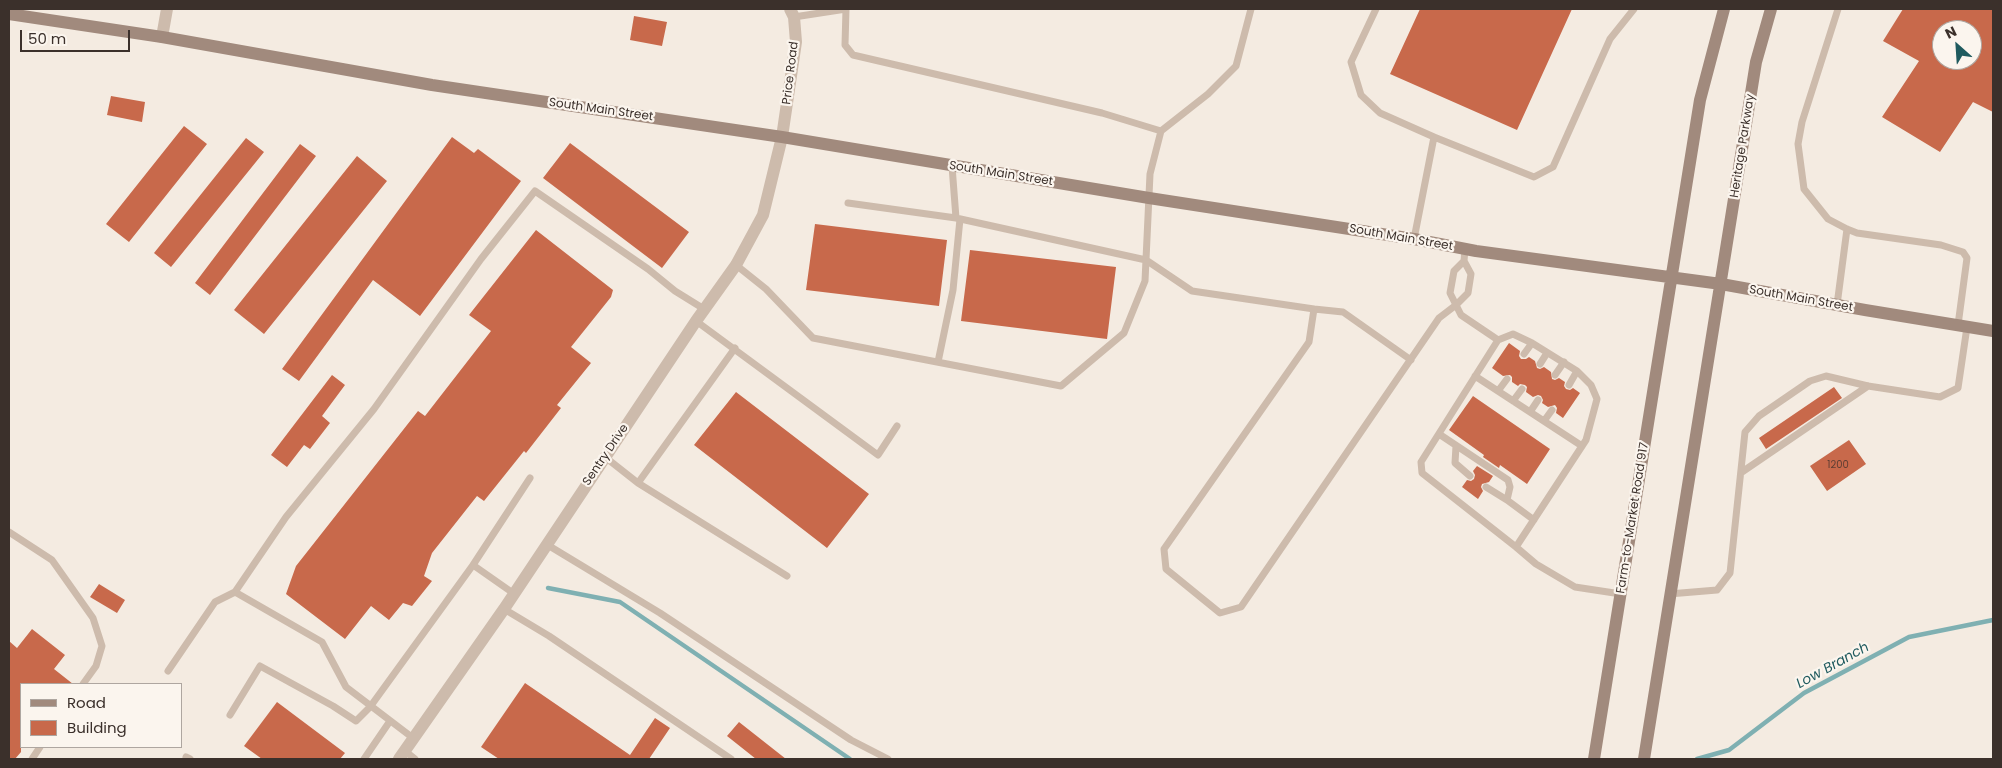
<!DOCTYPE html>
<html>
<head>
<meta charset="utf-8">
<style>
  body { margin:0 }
  #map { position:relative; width:2002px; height:768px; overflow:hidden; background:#f4ebe1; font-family:Poppins,sans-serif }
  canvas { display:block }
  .frame { position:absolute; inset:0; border:10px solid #3b302b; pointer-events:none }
  .legend { position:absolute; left:20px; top:683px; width:162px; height:65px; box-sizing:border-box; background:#fbf5ee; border:1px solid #aea6a0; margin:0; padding:6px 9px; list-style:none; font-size:15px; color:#3b302b }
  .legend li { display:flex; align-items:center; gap:10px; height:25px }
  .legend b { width:25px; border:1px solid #aea6a0 }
  .north { position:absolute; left:1932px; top:20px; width:50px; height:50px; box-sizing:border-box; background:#fbf5ee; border:1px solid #aea6a0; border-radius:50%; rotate:334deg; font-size:14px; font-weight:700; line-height:20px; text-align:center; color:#3b302b }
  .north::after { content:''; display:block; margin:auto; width:18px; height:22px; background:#1f5a5e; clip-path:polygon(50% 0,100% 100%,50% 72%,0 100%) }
  .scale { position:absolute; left:20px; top:30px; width:110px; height:22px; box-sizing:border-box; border:2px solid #3b302b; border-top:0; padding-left:6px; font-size:15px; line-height:18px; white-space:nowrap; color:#3b302b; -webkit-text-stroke:4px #fbf5ee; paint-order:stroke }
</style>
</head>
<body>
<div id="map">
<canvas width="2002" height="768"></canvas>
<div class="frame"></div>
<ul class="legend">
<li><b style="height:6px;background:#a18a7d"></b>Road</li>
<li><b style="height:14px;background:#c8694b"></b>Building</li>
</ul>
<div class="north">N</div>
<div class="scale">50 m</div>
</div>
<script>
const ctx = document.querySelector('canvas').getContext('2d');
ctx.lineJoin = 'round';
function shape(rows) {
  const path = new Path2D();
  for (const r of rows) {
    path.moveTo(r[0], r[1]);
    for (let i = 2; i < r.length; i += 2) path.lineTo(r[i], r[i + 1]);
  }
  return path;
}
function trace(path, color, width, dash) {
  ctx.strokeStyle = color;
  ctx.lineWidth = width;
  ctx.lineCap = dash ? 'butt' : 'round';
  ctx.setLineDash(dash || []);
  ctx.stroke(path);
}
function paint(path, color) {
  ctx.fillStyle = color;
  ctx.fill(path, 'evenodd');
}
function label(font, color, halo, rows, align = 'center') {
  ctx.font = font + ' Poppins,sans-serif';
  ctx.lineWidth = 4.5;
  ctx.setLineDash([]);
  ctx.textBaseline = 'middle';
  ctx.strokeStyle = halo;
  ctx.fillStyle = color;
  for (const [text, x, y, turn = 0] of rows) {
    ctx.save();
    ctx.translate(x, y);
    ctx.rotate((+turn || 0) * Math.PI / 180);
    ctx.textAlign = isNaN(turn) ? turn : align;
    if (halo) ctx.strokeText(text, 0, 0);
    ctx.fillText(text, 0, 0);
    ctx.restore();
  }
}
trace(shape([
  [548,588,620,602,850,759],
  [1697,759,1729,750,1804,693,1909,637,1993,620]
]), '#7fb0b2', 4.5);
paint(shape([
  [1420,9,1572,9,1517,130,1390,74],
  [1903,9,1993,9,1993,112,1973,102,1940,152,1882,117,1919,61,1883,41],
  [1942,30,1972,30,1972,60,1942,60],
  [634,16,667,22,662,46,630,40],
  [111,96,145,102,142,122,107,115],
  [184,126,207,144,129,242,106,224],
  [452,137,474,153,478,149,521,181,420,316,373,280,299,381,282,369],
  [246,138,264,152,171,267,154,253],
  [570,143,689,232,662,268,543,178],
  [300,144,316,156,210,295,195,283],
  [357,156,387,181,264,334,234,310],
  [815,224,947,240,939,306,806,290],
  [536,230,613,290,611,297,571,347,591,363,557,405,561,408,526,453,524,451,484,501,477,496,432,553,424,576,432,581,412,606,403,603,389,620,371,606,345,639,286,594,296,566,418,411,425,416,491,331,469,315],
  [970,250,1116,267,1107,339,961,321],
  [1509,343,1520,351,1519,356,1521,359,1526,359,1529,357,1535,361,1537,368,1540,369,1544,367,1551,372,1552,379,1555,380,1559,378,1565,382,1564,386,1566,389,1570,390,1573,388,1580,393,1563,418,1556,413,1557,408,1555,405,1548,407,1542,403,1543,400,1541,396,1538,395,1533,397,1526,392,1527,387,1525,385,1520,384,1518,386,1512,382,1512,377,1510,375,1503,376,1492,368],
  [332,375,345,385,322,416,330,423,310,449,304,445,287,467,271,455],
  [1834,387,1842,398,1766,449,1759,438],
  [736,392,869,494,827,548,694,445],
  [1473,396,1550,449,1527,484,1500,465,1499,468,1483,457,1484,455,1449,430],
  [1849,440,1866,464,1827,491,1810,466],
  [1477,466,1493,476,1489,482,1482,484,1481,487,1483,491,1478,499,1462,487,1467,480,1471,481,1474,479,1475,475,1473,471],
  [99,584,125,600,117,613,90,597],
  [32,629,65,655,54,669,73,684,21,684,21,752,15,759,9,759,9,641,17,648],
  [525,683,630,755,655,718,670,728,649,759,499,759,481,747],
  [277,702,345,753,340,759,262,759,244,746],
  [739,722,786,759,756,759,727,736]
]), '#c8694b');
trace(shape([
  [846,9,845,45,853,55,1102,113,1161,131],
  [1376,9,1351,62,1361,95,1380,113,1434,137],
  [1838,9,1802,122,1798,144,1804,189,1828,219,1847,229,1857,233,1941,245,1963,252,1967,258,1958,325],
  [794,17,846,9],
  [952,166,956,218,1146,260,1192,291,1314,309,1309,342,1164,549,1166,569,1220,613,1241,607,1439,318,1456,305,1468,293,1471,274,1464,261,1465,249],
  [848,203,956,218],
  [1414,239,1434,137,1534,177,1553,167,1610,39,1634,9],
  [1464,261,1454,271,1450,293,1461,315,1498,340],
  [736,265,766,289,813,338,1061,386,1124,333,1145,281,1150,174,1161,131,1208,94,1236,66,1251,9],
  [1837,305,1847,229],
  [1314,309,1343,312,1411,360],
  [696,321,878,455,897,426],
  [1524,354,1532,343],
  [938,362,953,290,960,219],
  [1540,364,1547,353],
  [1555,375,1564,362],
  [1475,376,1582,446],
  [1569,385,1577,371],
  [1498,391,1507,379],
  [1513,401,1522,389],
  [1530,412,1538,400],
  [1544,421,1552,410],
  [1439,434,1508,480,1510,487,1507,500,1534,520],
  [1456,446,1455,463,1470,476],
  [605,457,638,483,787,576],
  [1742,472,1868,386],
  [638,483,735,348],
  [1486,487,1507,500],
  [9,532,52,560,93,618,102,646,96,666,83,684],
  [546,544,660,613,851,740,888,759],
  [1516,547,1422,473,1421,462,1498,340,1513,334,1532,343,1577,371,1591,385,1597,399,1586,440,1516,547,1536,564,1575,587,1621,594],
  [473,565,530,478],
  [1669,594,1717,590,1730,573,1745,432,1759,416,1810,381,1826,376,1868,386,1940,397,1958,388,1967,327],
  [504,609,549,636,731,759],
  [168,671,215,602,235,592],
  [230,715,260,666,333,706,356,721,370,707,473,565,513,593],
  [413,738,346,687,322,642,235,592,286,517,374,409,481,259,535,191,648,269,675,291,704,309],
  [405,751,415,759],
  [186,757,190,759],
  [32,759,40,747],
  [364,759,390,721]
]), '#cdbbac', 7);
trace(shape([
  [162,37,167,9]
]), '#cdbbac', 12);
trace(shape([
  [399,759,504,609,696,321,736,265,763,215,782,137,796,42,794,17,790,9]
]), '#cdbbac', 12);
trace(shape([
  [9,14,162,37,432,85,782,137,1149,198,1414,239,1476,251,1721,284,1865,310,1993,331],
  [1594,759,1700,100,1724,9],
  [1644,759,1756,62,1771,9]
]), '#a18a7d', 12);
label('10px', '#5e3e33', null, [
  ["1200",1838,465]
]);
label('12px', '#3b302b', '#fbf5ee', [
  ["Price Road",791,73,-83],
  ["South Main Street",601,110,8],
  ["Heritage Parkway",1743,146,-81],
  ["South Main Street",1001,174,9],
  ["South Main Street",1401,238,10],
  ["South Main Street",1801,299,10],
  ["Sentry Drive",606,455,-56],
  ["Farm-to-Market Road 917",1633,518,-81]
]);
label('italic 14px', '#1f5a5e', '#fbf5ee', [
  ["Low Branch",1833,666,-29]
]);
</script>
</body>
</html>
